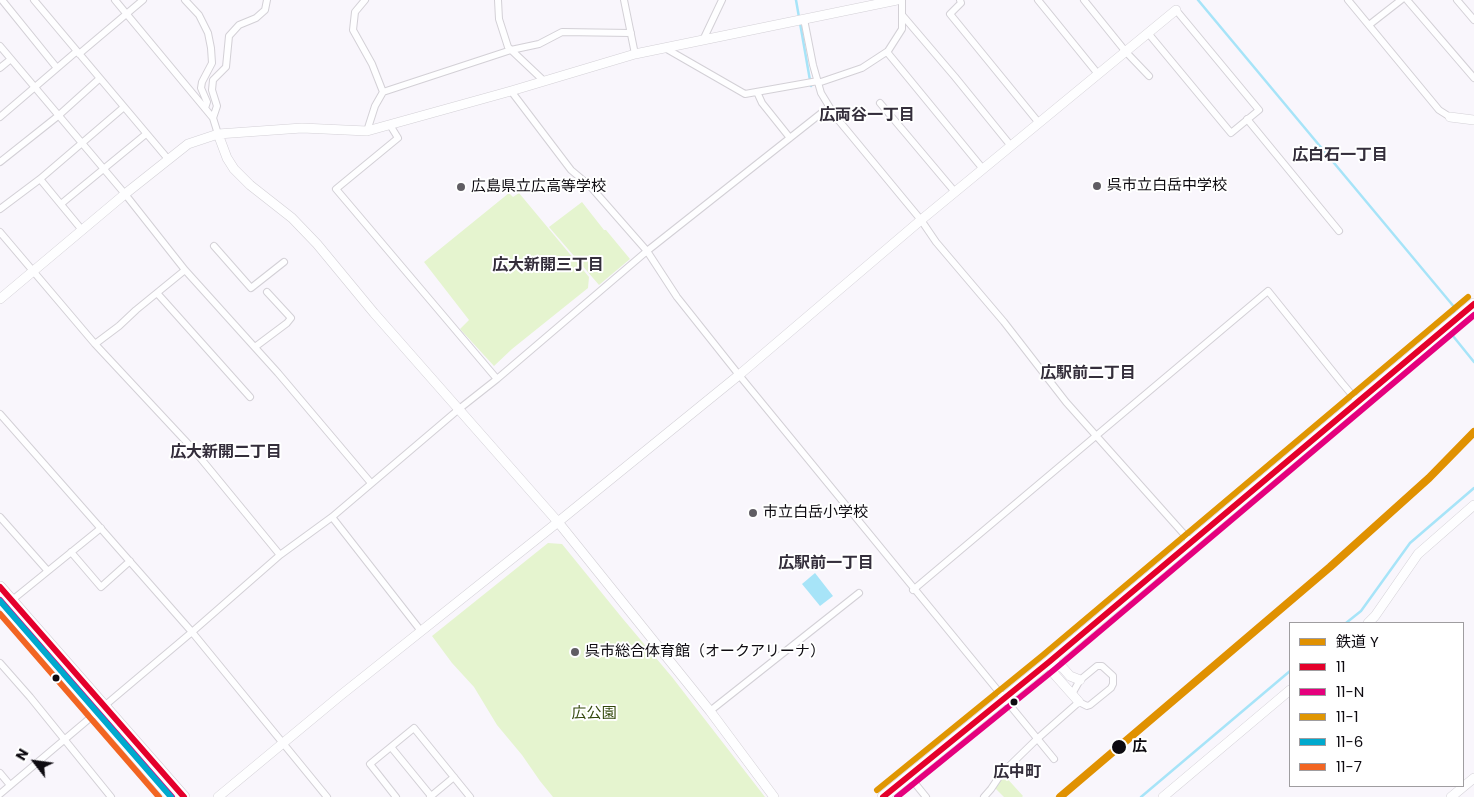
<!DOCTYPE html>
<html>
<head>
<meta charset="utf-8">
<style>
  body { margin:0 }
  #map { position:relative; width:1474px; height:797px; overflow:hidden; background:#f9f6fc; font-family:Poppins,"Noto Sans JP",sans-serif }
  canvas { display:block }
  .legend { position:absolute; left:1289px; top:622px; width:175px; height:165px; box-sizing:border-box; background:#fff; border:1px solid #9f9da0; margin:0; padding:6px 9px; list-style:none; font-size:15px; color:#0e0b11 }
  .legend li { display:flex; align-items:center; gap:10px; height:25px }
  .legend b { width:25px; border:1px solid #9f9da0 }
  .north { position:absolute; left:10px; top:737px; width:50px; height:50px; -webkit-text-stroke:4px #fff; paint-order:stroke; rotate:300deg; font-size:14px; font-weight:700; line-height:20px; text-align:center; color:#0e0b11 }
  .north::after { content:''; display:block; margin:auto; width:18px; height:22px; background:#0e0b11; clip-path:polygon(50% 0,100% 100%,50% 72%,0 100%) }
</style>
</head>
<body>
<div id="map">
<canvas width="1474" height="797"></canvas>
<ul class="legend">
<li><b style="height:6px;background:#e09101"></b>鉄道 Y</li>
<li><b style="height:6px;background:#e4002b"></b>11</li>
<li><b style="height:6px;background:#e5007d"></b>11-N</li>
<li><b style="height:6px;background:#e09602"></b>11-1</li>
<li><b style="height:6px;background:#00a9ce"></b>11-6</li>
<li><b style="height:6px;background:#f26522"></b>11-7</li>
</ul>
<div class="north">N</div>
</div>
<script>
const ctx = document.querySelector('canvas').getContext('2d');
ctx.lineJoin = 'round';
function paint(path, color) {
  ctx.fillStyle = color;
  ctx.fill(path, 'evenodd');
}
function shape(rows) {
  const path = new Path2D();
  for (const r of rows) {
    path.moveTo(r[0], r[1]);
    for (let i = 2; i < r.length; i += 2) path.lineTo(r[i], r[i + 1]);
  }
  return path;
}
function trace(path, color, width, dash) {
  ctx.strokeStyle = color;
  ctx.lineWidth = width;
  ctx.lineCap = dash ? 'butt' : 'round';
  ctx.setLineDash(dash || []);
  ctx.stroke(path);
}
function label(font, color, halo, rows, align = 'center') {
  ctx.font = font + ' Poppins,"Noto Sans JP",sans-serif';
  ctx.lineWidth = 4;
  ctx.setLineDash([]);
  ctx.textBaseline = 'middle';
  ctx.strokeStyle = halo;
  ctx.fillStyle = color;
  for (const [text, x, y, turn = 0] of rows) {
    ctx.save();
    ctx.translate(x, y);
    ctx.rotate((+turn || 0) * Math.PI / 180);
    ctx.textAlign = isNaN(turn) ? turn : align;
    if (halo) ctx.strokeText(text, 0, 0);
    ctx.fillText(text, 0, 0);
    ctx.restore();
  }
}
paint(shape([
  [509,193,513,197,519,193,589,277,588,288,512,349,494,366,460,329,469,320,424,262],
  [582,202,604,230,606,230,630,259,599,285,549,227],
  [548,543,562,544,623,619,672,677,765,797,553,797,540,781,522,755,497,725,474,687,452,663,432,636],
  [1004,775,1023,796,1022,797,1004,797,995,788]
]), '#e5f4cf');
paint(shape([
  [815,573,833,596,820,606,802,584]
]), '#a7e4f8');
trace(shape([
  [796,0,811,86],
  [1198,0,1455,308,1454,315],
  [1454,326,1453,336,1474,362],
  [1346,623,1361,611,1410,543,1474,488],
  [1141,797,1290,671]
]), '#a7e4f8', 2.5);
const street = shape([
  [2,0,57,68],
  [34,0,168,159],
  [115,0,213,118,218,134],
  [185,0,199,15,208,33,211,48,212,63,202,82,201,88,207,102,205,108],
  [365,0,355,12,353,30,372,64,383,92,375,106,367,131],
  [498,0,499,19,508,47,544,81],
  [624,0,635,54],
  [960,0,961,3,950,14,1039,123],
  [1038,0,1098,74],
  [1084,0,1126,52,1149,76],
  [1348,0,1439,110,1450,117],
  [1407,0,1474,78],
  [1457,0,1474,20],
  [903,16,955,77,1011,146],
  [804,19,813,65,821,93,835,116,921,220,936,242,1004,322,1066,402,1191,542],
  [1369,25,1401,0],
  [1148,33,1231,133,1259,110,1176,10],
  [703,40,722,0],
  [0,46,125,194,185,270,278,373,371,483],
  [665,48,745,94,818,81],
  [887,52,983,169],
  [79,54,143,0],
  [0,68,11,59],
  [818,83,862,68,888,51,902,29,902,0],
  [511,91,571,170,590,186,647,251,677,297,739,375,1054,759],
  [383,92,511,50,539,44,562,32,631,33],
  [757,92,762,103,790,138],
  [880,103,955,192],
  [0,117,77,51],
  [213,118,217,106,212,90,213,80,226,67,229,36,239,25,256,18,265,10,267,0],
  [1247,119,1339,231],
  [390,125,398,138,336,189,497,379],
  [0,162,58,116,99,79],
  [40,179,82,230],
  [61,204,146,134],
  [0,209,40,179,124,107],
  [0,232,95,344,193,449,280,555],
  [214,246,251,288,284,262],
  [157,293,250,397],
  [95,344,119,326,136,310,185,270],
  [255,347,287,323,291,318,267,292],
  [0,414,192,632,327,797],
  [0,517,47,570],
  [332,517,421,631],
  [71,552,101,587,130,561],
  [913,590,1268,291,1342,383,1358,402],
  [11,601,101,528],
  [0,663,30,697,111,797],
  [710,711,859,593],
  [391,747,431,796],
  [0,773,10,785],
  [909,776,926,797],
  [0,794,192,632,280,555,332,517,459,409,497,379,647,251,829,107],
  [396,797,370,764,414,728,470,797],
  [430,797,454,777],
  [984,797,991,789,1001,774,1037,739,1079,702,1087,706,1090,705,1111,688,1113,684,1113,676,1102,666,1097,666,1080,680,1072,694]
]);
const secondary = shape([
  [1450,117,1474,120],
  [218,134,227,158,234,169,250,185,292,218,317,244,374,313,558,522,710,711,774,797],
  [0,299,125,194,188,144,218,134,302,128,367,131,511,91,635,54,897,0],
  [1368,623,1375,616,1418,554,1474,505],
  [1049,662,1055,675,1079,702],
  [1049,662,1063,668,1070,676,1080,680],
  [218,797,341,695,558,522,739,375,921,220,1176,10],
  [1163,797,1290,690],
  [1451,797,1474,778]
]);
const highway = shape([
  [0,587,184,797],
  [0,601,171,797],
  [883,797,1049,662,1474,304]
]);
trace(street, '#d3d0d6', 8);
trace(secondary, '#d3d0d6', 10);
trace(highway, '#d3d0d6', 12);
trace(street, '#fefeff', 6);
trace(secondary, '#fefeff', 9);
trace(highway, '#fefeff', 11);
trace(shape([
  [0,587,184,797],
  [883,797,1049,662,1474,304]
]), '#e4002b', 6);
trace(shape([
  [0,600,172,797],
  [897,797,1055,669,1474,315]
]), '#e5007d', 6);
trace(shape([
  [877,790,1043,655,1468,297]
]), '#e09602', 6);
trace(shape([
  [0,601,171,797]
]), '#00a9ce', 6);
trace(shape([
  [0,614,159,797]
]), '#f26522', 6);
trace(shape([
  [1060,797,1330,567,1429,478,1474,432]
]), '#e09101', 8);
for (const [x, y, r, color] of [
  [1097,186,5,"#605d63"],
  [461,187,5,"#605d63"],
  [753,513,5,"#605d63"],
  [575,652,5,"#605d63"],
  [56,678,4.5,"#0e0b11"],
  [1014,702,4.5,"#0e0b11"],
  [1119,747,8,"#0e0b11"]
]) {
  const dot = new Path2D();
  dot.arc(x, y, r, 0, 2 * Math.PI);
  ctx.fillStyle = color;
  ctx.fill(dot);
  trace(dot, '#fff', 2);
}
label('15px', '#0e0b11', '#fff', [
  ["呉市立白岳中学校",1107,186],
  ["広島県立広高等学校",471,187],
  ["市立白岳小学校",763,513],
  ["呉市総合体育館（オークアリーナ）",585,652]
], 'left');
label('15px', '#32470b', '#fff', [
  ["広公園",594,714]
]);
label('bold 15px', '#0e0b11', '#fff', [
  ["広",1132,747]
], 'left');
label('bold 16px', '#342e3b', '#fff', [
  ["広両谷一丁目",867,116],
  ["広白石一丁目",1340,156],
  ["広大新開三丁目",548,266],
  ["広駅前二丁目",1088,374],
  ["広大新開二丁目",226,453],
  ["広駅前一丁目",826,564],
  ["広中町",1017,773]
]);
</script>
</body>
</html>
